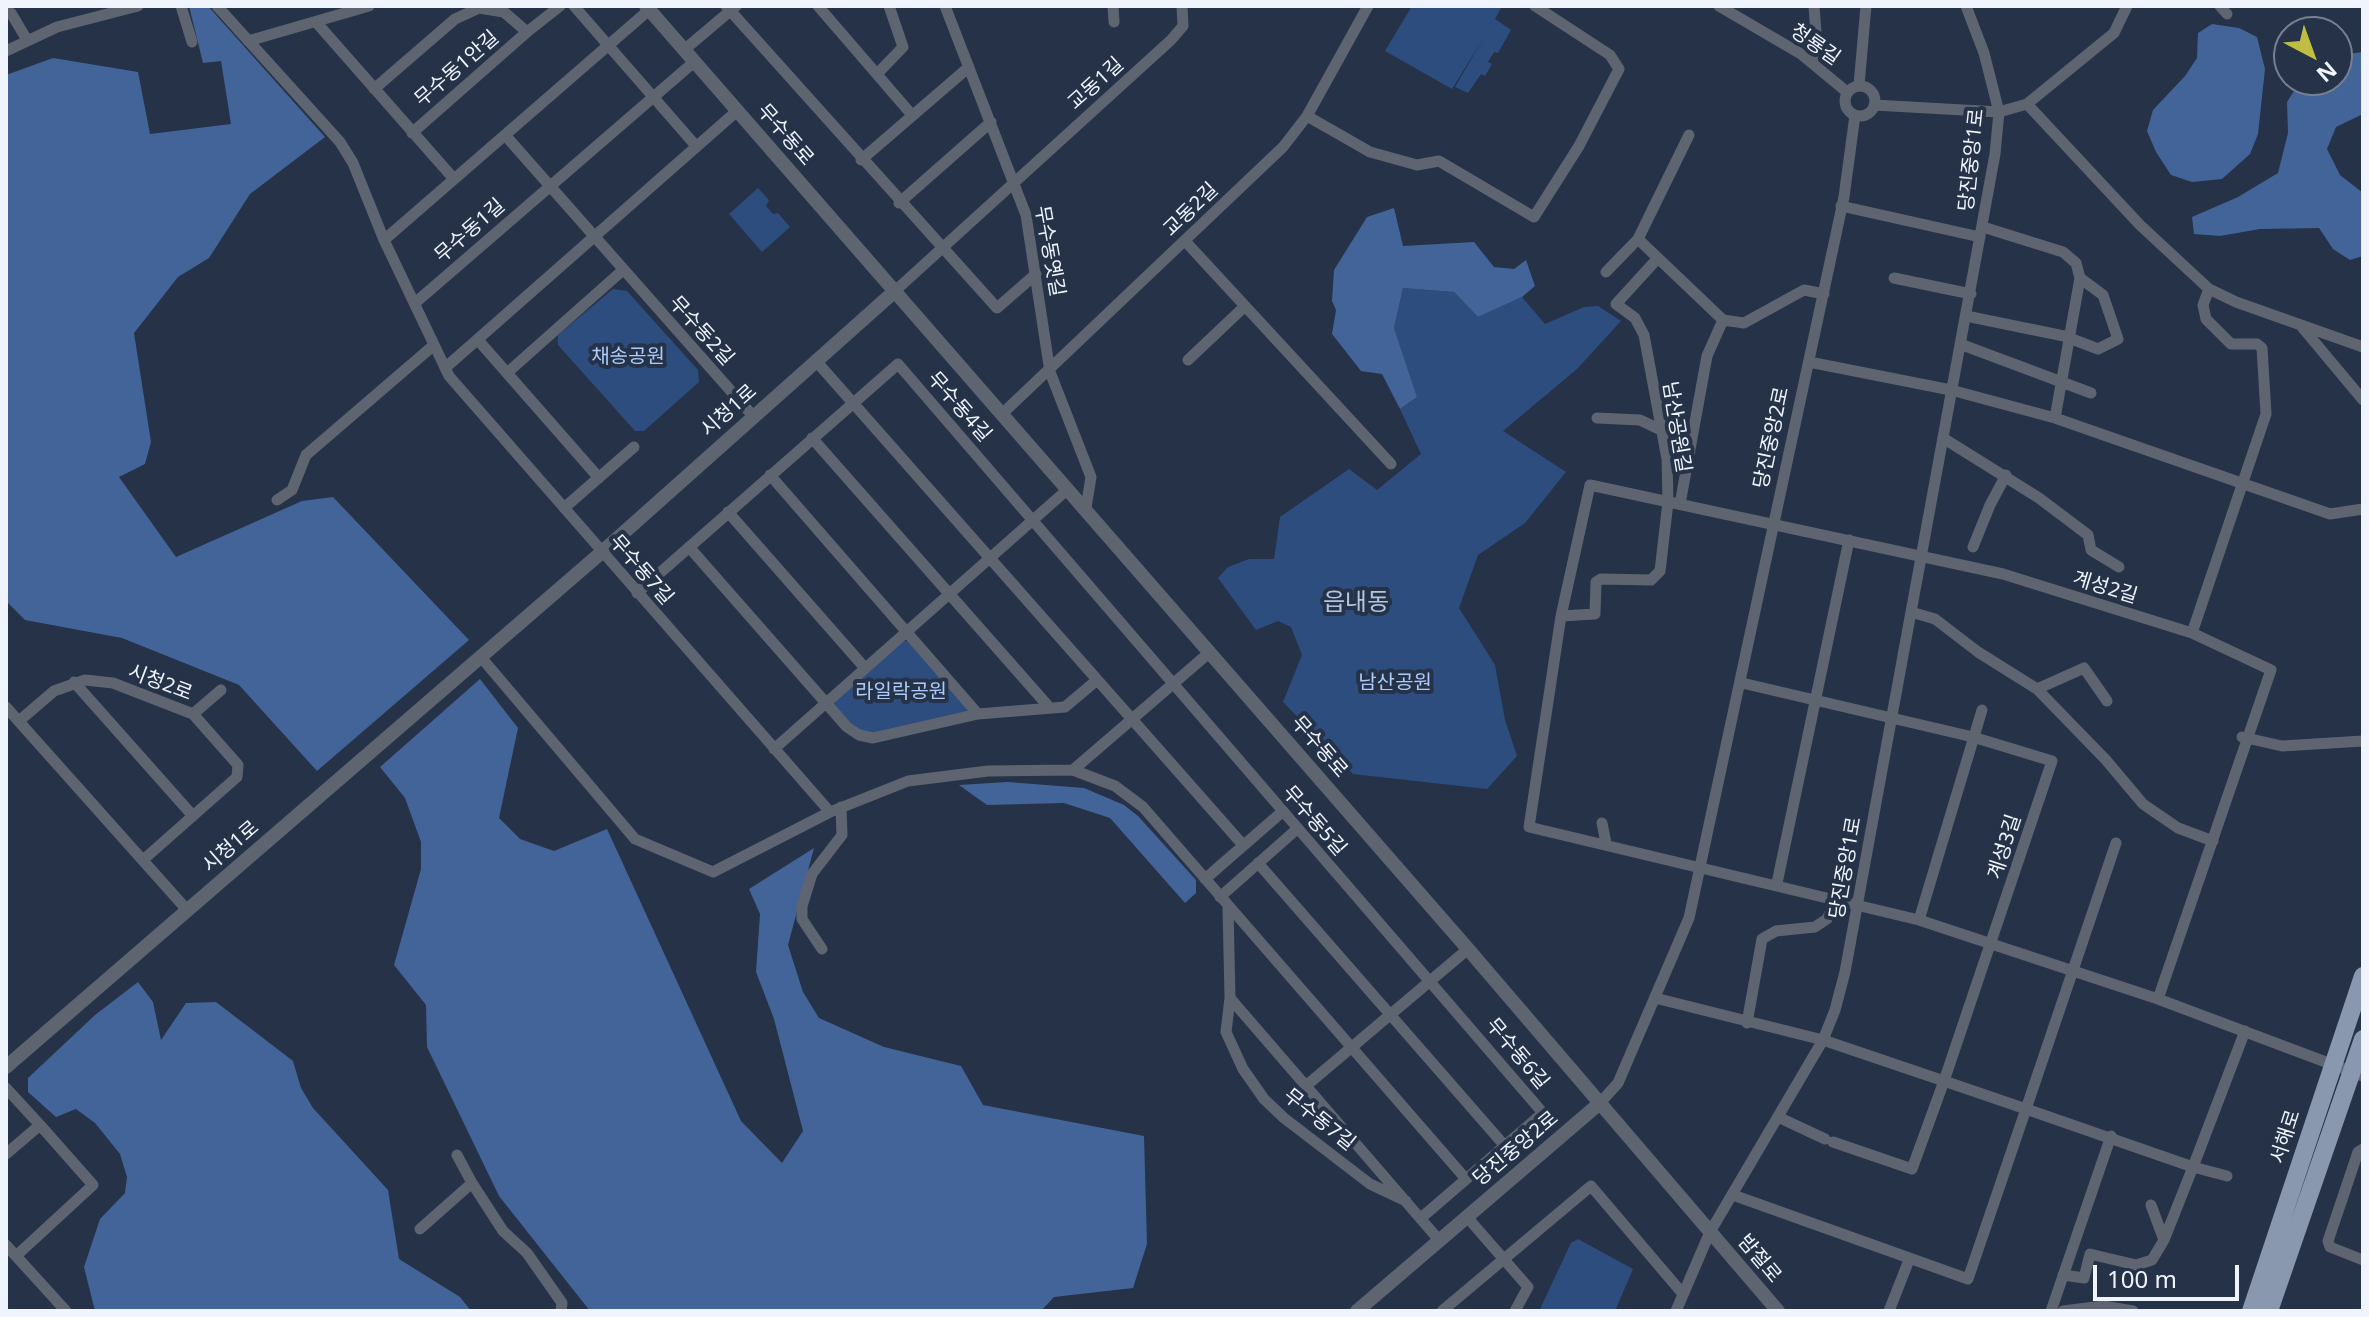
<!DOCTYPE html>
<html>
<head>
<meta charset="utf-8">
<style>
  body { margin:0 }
  #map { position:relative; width:2369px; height:1317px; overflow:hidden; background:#253248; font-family:"Noto Sans",sans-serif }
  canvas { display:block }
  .frame { position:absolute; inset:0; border:8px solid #eff4fd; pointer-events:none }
  .north { position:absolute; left:2273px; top:16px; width:80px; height:80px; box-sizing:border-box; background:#253248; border:2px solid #768090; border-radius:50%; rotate:139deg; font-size:22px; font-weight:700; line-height:32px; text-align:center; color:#eff4fd }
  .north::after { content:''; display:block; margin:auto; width:28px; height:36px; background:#bfbe42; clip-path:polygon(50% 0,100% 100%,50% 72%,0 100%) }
  .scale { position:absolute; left:2093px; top:1265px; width:146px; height:36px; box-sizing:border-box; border:4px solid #eff4fd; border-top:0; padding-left:10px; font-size:24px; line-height:28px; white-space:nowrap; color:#eff4fd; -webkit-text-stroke:6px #253248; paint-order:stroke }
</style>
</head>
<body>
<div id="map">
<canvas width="2369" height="1317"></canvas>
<div class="frame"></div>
<div class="north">N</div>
<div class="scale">100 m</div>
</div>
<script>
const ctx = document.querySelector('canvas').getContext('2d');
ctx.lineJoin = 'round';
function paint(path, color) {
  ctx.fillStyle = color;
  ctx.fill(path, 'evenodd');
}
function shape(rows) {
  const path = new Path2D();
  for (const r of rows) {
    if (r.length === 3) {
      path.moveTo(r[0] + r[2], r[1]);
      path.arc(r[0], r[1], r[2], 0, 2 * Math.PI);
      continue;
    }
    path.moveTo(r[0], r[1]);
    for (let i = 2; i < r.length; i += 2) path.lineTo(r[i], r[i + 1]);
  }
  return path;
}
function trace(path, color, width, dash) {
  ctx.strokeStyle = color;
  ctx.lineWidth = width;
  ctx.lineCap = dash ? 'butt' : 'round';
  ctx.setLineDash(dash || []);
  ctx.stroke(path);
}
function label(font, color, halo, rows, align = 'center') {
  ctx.font = font + ' "Noto Sans","Noto Sans KR",sans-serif';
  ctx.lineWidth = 8;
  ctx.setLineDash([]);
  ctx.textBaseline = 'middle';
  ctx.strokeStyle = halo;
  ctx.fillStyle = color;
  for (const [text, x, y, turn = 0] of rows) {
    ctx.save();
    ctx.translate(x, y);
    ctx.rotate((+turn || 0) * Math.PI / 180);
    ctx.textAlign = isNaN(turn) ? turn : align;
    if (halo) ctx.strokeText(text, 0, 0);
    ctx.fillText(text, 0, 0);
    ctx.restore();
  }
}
paint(shape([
  [1412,6,1502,6,1495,19,1511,30,1498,53,1494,52,1488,62,1492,64,1485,76,1481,74,1468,93,1455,87,1484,37,1452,89,1385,51],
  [758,188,769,200,766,206,773,214,778,213,790,227,762,252,729,214],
  [1403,288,1454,292,1478,317,1522,297,1545,324,1584,307,1598,306,1621,321,1577,369,1503,431,1566,472,1525,523,1478,555,1459,608,1495,665,1505,720,1517,756,1487,789,1353,774,1283,702,1302,655,1291,627,1278,621,1256,630,1218,578,1228,567,1249,559,1274,559,1280,517,1349,469,1377,490,1421,454,1400,409,1417,397,1394,328],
  [613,289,627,291,698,370,699,382,644,431,635,431,558,345,558,335],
  [903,641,908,641,970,711,873,736,860,733,834,705,835,701],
  [1578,1239,1633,1269,1615,1311,1539,1311,1571,1243]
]), '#2e4d7f');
paint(shape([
  [189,6,208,6,325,137,250,194,209,258,178,277,134,333,151,442,145,464,119,477,176,557,302,501,333,497,469,640,317,771,239,685,122,638,25,620,6,601,6,75,53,58,138,72,150,134,231,124,221,61,203,63],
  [2212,24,2239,28,2257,37,2265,69,2258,134,2250,154,2222,179,2192,182,2171,175,2156,152,2147,131,2153,110,2185,76,2197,58,2198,33],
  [2363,52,2363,114,2336,127,2327,149,2340,175,2363,193,2363,256,2350,260,2333,249,2319,228,2260,229,2220,236,2194,234,2192,217,2238,197,2278,173,2288,133,2287,102,2301,80,2337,80,2337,55],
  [1394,208,1403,246,1474,242,1494,267,1514,269,1526,260,1535,286,1522,297,1478,317,1454,292,1403,288,1394,328,1417,397,1400,409,1382,374,1361,371,1332,334,1336,310,1332,301,1334,270,1367,217],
  [480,679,518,728,499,818,520,839,554,851,607,829,741,1121,782,1163,803,1131,774,1019,756,972,760,914,749,889,814,848,788,945,803,992,819,1018,884,1047,961,1066,983,1105,1144,1136,1147,1244,1133,1288,1054,1297,1041,1311,590,1311,499,1196,427,1047,426,1005,394,965,421,869,421,842,405,798,380,767],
  [1008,782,1084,788,1124,805,1138,816,1196,880,1196,893,1185,903,1110,818,1064,803,987,805,959,785],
  [138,982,153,1002,161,1040,186,1003,216,1002,293,1061,301,1088,313,1108,388,1190,399,1259,460,1297,471,1311,95,1311,84,1267,100,1219,125,1193,127,1177,120,1154,95,1123,76,1109,56,1117,28,1092,28,1078,95,1015]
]), '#436498');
trace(shape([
  [181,6,192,42],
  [217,6,340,142,353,163,384,240,449,376,830,812],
  [574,6,696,146],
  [726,6,997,308,1036,274],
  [818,6,912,115],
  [945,6,1026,215,1050,372,1091,477,1086,508],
  [1113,6,1114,22],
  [1719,6,1801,54,1847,92],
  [2127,6,2114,33,2027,104,2140,225,2209,289],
  [2220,6,2227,14],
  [6,11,11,13,27,40],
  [316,22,454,179],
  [248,41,369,6],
  [684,50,736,6],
  [6,51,57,27,138,6],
  [1812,62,1817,46,1814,6],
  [878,73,903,47,889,6],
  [1859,85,1866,6],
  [1860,101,15],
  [374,89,455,19,479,8,504,12,527,32,560,6],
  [1874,105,1999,112,2027,104],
  [1307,116,1370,152,1417,165,1439,161,1534,217,1579,146,1619,69,1610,55,1535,6],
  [412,133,527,32],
  [505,135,753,416],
  [1689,135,1638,239,1723,320,1744,323,1804,290,1824,294],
  [861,160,969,67],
  [899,203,991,122],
  [1841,206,1980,237],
  [384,240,649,10],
  [1185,241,1391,464],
  [1606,272,1638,239],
  [1894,278,1971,294],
  [895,291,1171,40,1183,26,1182,6],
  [415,303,694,62],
  [1966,316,2064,336,2098,349,2118,339,2103,295,2080,278,2076,263,2063,252,1983,227],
  [2302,327,2363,400],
  [478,340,599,478],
  [1960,344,2091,393],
  [1188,360,1244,307],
  [816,361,1243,845],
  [1809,362,1951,390,2055,418,2330,514,2363,509],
  [445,368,737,111],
  [507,373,623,270],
  [1003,413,1283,147,1307,116,1368,6],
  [1597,418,1640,420,1661,430],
  [2055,418,2080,278],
  [812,438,1049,707],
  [1943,438,2039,498,2088,535,2091,550,2119,567],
  [770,475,978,714],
  [277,500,292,490,306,455,434,345],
  [1680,504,1707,356,1723,320],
  [564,508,634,447],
  [728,512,865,668],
  [689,547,847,727,859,735,873,738,978,714,1065,707,1097,680],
  [1973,547,1990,505,2006,475],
  [637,593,898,364,1543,1113,1421,1218],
  [1911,612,1935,619,1978,652,2037,689,2084,668,2107,701],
  [1561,616,1595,614,1596,582,1601,579,1651,580,1660,571,1668,502,1667,459,1644,335,1635,318,1616,304,1658,258],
  [2192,633,2266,414,2262,348,2257,344,2231,344,2206,319,2203,305,2209,289,2236,302,2363,347],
  [480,656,635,839,713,872,830,812,908,781,988,771,1073,770,1115,786,1143,807,1465,1178],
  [74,682,193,816],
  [2037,689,2106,760,2143,804,2178,828,2213,841],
  [6,707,188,911],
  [193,714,221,690],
  [19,721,54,691,85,680,113,683,193,714,238,765,237,777,143,860],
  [2242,737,2282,746,2363,741],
  [774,749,1068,489],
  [1073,770,1210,652],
  [1602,823,1606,843],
  [1258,863,1504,1145],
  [1205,879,1282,812],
  [1777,883,1849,540],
  [1220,897,1297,829],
  [1228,907,1230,998,1226,1032,1243,1069,1264,1099,1284,1118,1370,1184,1406,1201],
  [1919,920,1982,710],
  [822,949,802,919,802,906,812,874,842,835,841,807],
  [1230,998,1439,1240],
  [1655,998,1823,1040,1944,1081,2052,761,1973,737,1742,683],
  [2158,999,2271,670,2192,633,2003,574,1590,485,1561,616,1529,827,1919,920,2158,999,2363,1076],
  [1747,1023,1762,939,1776,931,1815,927,1827,919,1837,898],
  [1307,1085,1468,949],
  [6,1088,40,1125,6,1154],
  [1600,1103,1618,1083,1689,918,1844,197,1855,115],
  [1778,1117,1825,1139],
  [1833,1142,1912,1169,1944,1081,2026,1109,2116,843],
  [2363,1149,2358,1152,2328,1241,2330,1247,2363,1260],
  [2227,1176,2193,1167,2245,1031],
  [472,1183,503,1231,527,1253,562,1303,561,1311],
  [1733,1195,1968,1279,2026,1109,2193,1167,2164,1240,2151,1205],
  [1467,1217,1528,1287,1515,1311],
  [420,1229,472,1183,457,1155],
  [6,1245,66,1311],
  [16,1256,93,1185,40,1125],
  [2063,1275,2084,1278,2090,1254,2136,1265,2152,1260,2164,1240],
  [1442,1311,1591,1186,1683,1294],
  [1676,1311,1710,1232,1823,1040,1835,1010,1845,972,1995,154,1999,112,1984,53,1966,6],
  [1889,1311,1909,1260],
  [2051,1311,2111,1136],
  [2063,1311,2103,1306,2133,1311]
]), '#5e6570', 11);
trace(shape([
  [646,6,1468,949,1778,1311],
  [6,1067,602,552,895,291],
  [1357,1311,1600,1103]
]), '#5e6570', 14);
trace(shape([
  [2251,1311,2363,976],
  [2269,1311,2363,1039]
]), '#8998ae', 18);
label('20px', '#eff4fd', '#253248', [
  ["청룡길",1815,45,35],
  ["무수동1안길",457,69,-41],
  ["교동1길",1096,84,-42],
  ["무수동로",785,135,49],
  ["당진중앙1로",1972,160,-84],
  ["교동2길",1191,210,-44],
  ["무수동1길",470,231,-41],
  ["무수동옛길",1049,251,80],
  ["무수동2길",701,331,48],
  ["무수동4길",959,407,49],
  ["시청1로",729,411,-42],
  ["남산공원길",1676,427,81],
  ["당진중앙2로",1772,438,-78],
  ["무수동7길",641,570,49],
  ["계성2길",2105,588,17],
  ["시청2로",160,683,21],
  ["무수동로",1319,747,49],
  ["무수동5길",1314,821,49],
  ["시청1로",231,847,-41],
  ["계성3길",2005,847,-72],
  ["당진중앙1로",1846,868,-80],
  ["무수동6길",1517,1054,50],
  ["무수동7길",1319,1120,39],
  ["서해로",2286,1137,-72],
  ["당진중앙2로",1516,1149,-40],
  ["밤절로",1759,1259,50]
]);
label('20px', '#adcbfa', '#253248', [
  ["채송공원",628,357],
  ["남산공원",1395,683],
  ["라일락공원",901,692]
]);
label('24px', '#b3c5e0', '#253248', [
  ["읍내동",1356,603]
]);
</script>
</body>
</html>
